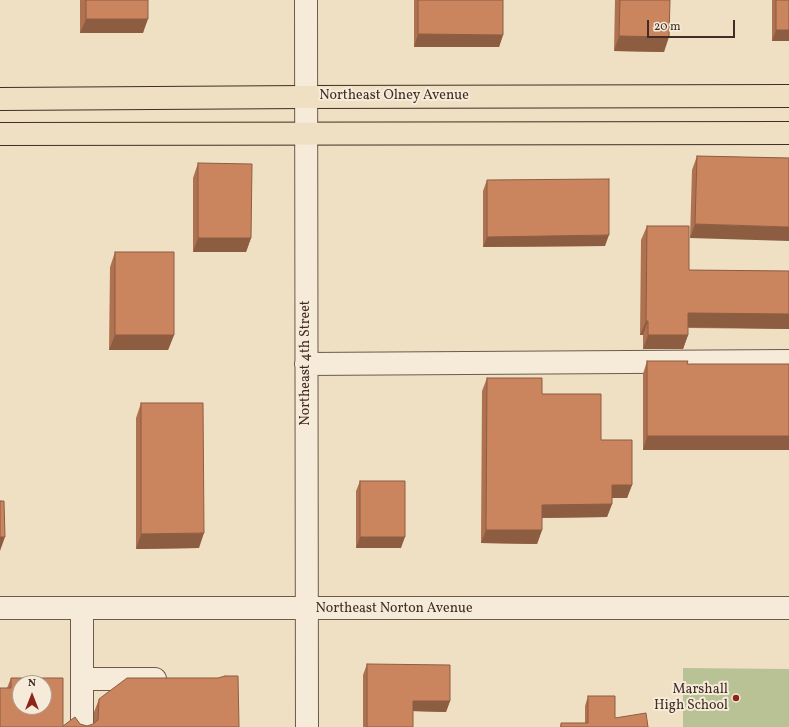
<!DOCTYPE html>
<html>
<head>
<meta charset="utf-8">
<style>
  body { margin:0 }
  #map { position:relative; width:789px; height:727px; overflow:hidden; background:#efe0c3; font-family:Vollkorn,serif }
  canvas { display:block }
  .north { position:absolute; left:12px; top:675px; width:40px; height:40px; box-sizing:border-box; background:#f5ebd8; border:1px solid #ad9f90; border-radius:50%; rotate:0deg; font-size:11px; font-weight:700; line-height:16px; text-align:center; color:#412d25 }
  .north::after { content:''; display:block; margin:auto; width:14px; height:18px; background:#8f2418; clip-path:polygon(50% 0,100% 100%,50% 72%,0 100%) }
  .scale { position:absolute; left:647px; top:20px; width:88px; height:18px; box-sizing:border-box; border:2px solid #412d25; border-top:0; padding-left:5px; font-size:12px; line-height:14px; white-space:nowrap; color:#412d25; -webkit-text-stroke:3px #f5ebd8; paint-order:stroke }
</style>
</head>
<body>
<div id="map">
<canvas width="789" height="727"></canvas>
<div class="north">N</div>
<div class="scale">20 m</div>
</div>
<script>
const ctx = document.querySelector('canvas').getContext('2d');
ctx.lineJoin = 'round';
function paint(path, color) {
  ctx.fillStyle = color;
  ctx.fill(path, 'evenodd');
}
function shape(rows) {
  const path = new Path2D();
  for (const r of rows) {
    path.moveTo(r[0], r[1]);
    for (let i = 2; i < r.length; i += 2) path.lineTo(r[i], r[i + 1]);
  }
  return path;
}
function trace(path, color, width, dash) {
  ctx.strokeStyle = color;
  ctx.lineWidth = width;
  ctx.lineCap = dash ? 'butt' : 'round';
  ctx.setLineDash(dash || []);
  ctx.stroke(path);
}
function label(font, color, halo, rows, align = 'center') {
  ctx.font = font + ' Vollkorn,serif';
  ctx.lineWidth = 4;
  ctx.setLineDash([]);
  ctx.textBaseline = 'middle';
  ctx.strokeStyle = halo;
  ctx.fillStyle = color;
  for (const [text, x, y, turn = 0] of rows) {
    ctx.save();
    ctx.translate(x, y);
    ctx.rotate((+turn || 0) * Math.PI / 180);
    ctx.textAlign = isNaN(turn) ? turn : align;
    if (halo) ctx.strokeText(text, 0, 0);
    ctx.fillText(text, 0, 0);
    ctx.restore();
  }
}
paint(shape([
  [683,668,789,669,789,727,683,727]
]), '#b8c294');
const minor = shape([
  [306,0,307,727],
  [306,364,789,361],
  [0,608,789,608],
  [82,608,82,727],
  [82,679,155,679]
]);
const major = shape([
  [0,99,306,97,789,96],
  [0,134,789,133]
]);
trace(minor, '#6c5a4c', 24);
trace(major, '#412d25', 24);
trace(minor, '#f5ebd8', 22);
trace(major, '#efe0c3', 22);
paint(shape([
  [80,0,148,0,143,33,80,33],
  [414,0,503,0,503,35,499,47,414,47],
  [615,0,670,0,664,52,614,51],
  [772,0,789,0,789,41,772,41],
  [697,156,789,158,690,238,692,170],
  [198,163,251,238,246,252,193,252,193,178],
  [487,180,605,246,483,247,483,191],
  [647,226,689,270,789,271,789,329,688,328,688,335,683,349,643,349,643,335,640,335,641,240],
  [115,252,174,335,168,350,109,350,110,267],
  [647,361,687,364,789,450,643,450,643,374],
  [487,378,542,394,601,440,632,485,627,498,612,498,612,504,607,517,542,518,542,530,537,544,481,543,482,391],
  [141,403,199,548,136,549,136,418],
  [360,481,401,548,356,548,356,491],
  [367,664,450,701,446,712,413,711,413,727,363,727,363,675],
  [11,678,63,726,80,724,87,726,94,724,94,712,99,699,239,727,0,727,7,688],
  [588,696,615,718,648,727,560,727,561,723,585,723,585,706]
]), '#ae7251');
paint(shape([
  [86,19,148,19,143,33,80,33],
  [776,30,789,30,789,41,772,41],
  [418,34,503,35,499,47,414,47],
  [619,36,669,37,664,52,614,51],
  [695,224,789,227,789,241,690,238],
  [609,235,605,246,483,247,487,237],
  [198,238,251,238,246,252,193,252],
  [688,313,789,314,789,329,683,327],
  [646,321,648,321,643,335,640,335],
  [115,335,174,335,168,350,109,350],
  [648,335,688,335,683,349,643,349],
  [647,436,789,436,789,450,643,450],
  [612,485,632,485,627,498,607,498],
  [612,504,607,517,537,518,542,505],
  [486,530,542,530,537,544,481,543],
  [204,533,199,548,136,549,141,534],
  [0,537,5,537,0,551],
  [360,537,405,537,401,548,356,548],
  [413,701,450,701,446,712,409,711]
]), '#8d5d42');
const building = shape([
  [86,0,148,0,148,19,86,19,86,0],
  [418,0,503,0,503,35,418,34,418,0],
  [620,0,670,0,669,37,619,36,620,0],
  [776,0,789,0,789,30,776,30,776,0],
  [697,156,789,158,789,227,695,224,697,156],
  [198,163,252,164,251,238,198,238,198,163],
  [609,179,609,235,487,237,487,180,609,179],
  [647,226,689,226,689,270,789,271,789,314,688,313,688,335,648,335,648,321,646,321,647,226],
  [115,252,174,252,174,335,115,335,115,252],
  [647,361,688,361,687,364,789,364,789,436,647,436,647,361],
  [487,378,542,378,542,394,601,394,601,440,632,440,632,485,612,485,612,504,542,505,542,530,486,530,487,378],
  [141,403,203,403,204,533,141,534,141,403],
  [360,481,405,481,405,537,360,537,360,481],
  [0,501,4,501,5,537,0,537,0,501],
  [367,664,450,665,450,701,413,701,413,727,367,727,367,664],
  [225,676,238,676,239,727,0,727,0,688,11,688,11,678,63,678,63,726,75,717,80,724,87,726,93,724,98,720,99,699,127,678,218,678,225,676],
  [20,683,44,683,44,707,20,707,20,683],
  [588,696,615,696,615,718,646,713,648,727,561,727,561,723,588,723,588,696]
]);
paint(building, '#ca855e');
trace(building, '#8d5d42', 1);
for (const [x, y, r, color] of [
  [736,698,4,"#8f2418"]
]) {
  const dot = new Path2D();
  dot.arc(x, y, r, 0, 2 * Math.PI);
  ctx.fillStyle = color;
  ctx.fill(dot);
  trace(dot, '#f5ebd8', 1.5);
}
label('14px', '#412d25', '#f5ebd8', [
  ["Northeast Olney Avenue",394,96],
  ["Northeast 4th Street",306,363,-90],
  ["Northeast Norton Avenue",394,609]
]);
label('14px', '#412d25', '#f5ebd8', [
  ["Marshall",728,690],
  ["High School",728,706]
], 'right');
</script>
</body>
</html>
